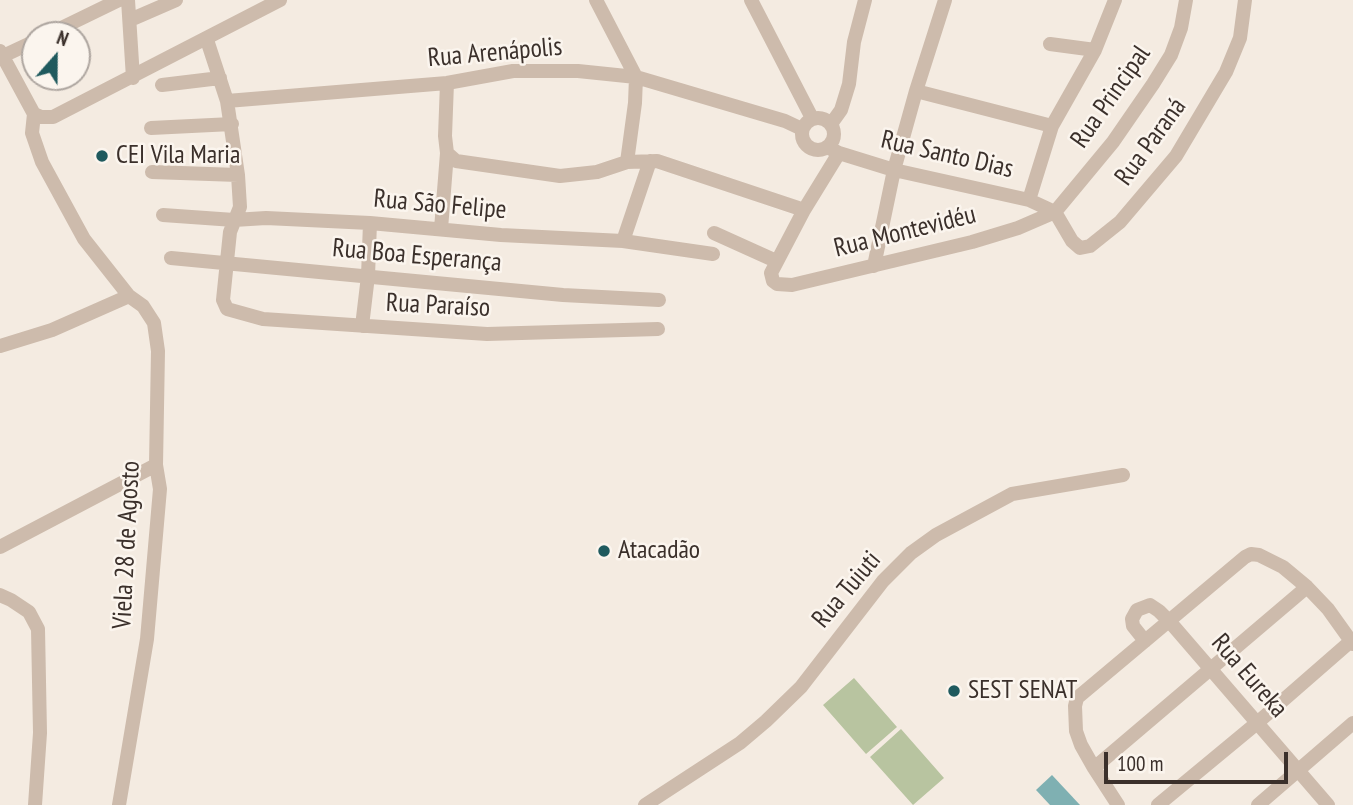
<!DOCTYPE html>
<html>
<head>
<meta charset="utf-8">
<style>
  body { margin:0 }
  #map { position:relative; width:1353px; height:805px; overflow:hidden; background:#f4ebe1; font-family:"PT Sans Narrow",sans-serif }
  canvas { display:block }
  .north { position:absolute; left:21px; top:21px; width:70px; height:70px; box-sizing:border-box; background:#fbf5ee; border:2px solid #aea6a0; border-radius:50%; rotate:21deg; font-size:19px; font-weight:700; line-height:28px; text-align:center; color:#3b302b }
  .north::after { content:''; display:block; margin:auto; width:24px; height:32px; background:#1f5a5e; clip-path:polygon(50% 0,100% 100%,50% 72%,0 100%) }
  .scale { position:absolute; left:1104px; top:752px; width:184px; height:32px; box-sizing:border-box; border:4px solid #3b302b; border-top:0; padding-left:9px; font-size:21px; line-height:24px; white-space:nowrap; color:#3b302b; -webkit-text-stroke:5px #fbf5ee; paint-order:stroke }
</style>
</head>
<body>
<div id="map">
<canvas width="1353" height="805"></canvas>
<div class="north">N</div>
<div class="scale">100 m</div>
</div>
<script>
const ctx = document.querySelector('canvas').getContext('2d');
ctx.lineJoin = 'round';
function paint(path, color) {
  ctx.fillStyle = color;
  ctx.fill(path, 'evenodd');
}
function shape(rows) {
  const path = new Path2D();
  for (const r of rows) {
    if (r.length === 3) {
      path.moveTo(r[0] + r[2], r[1]);
      path.arc(r[0], r[1], r[2], 0, 2 * Math.PI);
      continue;
    }
    path.moveTo(r[0], r[1]);
    for (let i = 2; i < r.length; i += 2) path.lineTo(r[i], r[i + 1]);
  }
  return path;
}
function trace(path, color, width, dash) {
  ctx.strokeStyle = color;
  ctx.lineWidth = width;
  ctx.lineCap = dash ? 'butt' : 'round';
  ctx.setLineDash(dash || []);
  ctx.stroke(path);
}
function label(font, color, halo, rows, align = 'center') {
  ctx.font = font + ' "PT Sans Narrow",sans-serif';
  ctx.lineWidth = 5;
  ctx.setLineDash([]);
  ctx.textBaseline = 'middle';
  ctx.strokeStyle = halo;
  ctx.fillStyle = color;
  for (const [text, x, y, turn = 0] of rows) {
    ctx.save();
    ctx.translate(x, y);
    ctx.rotate((+turn || 0) * Math.PI / 180);
    ctx.textAlign = isNaN(turn) ? turn : align;
    if (halo) ctx.strokeText(text, 0, 0);
    ctx.fillText(text, 0, 0);
    ctx.restore();
  }
}
paint(shape([
  [854,678,897,727,866,754,823,705],
  [901,729,944,778,913,805,870,757]
]), '#b8c4a0');
paint(shape([
  [1052,775,1080,805,1050,805,1036,790]
]), '#7fb0b2');
trace(shape([
  [128,0,133,78],
  [596,0,636,77,635,103,627,162],
  [751,0,812,118],
  [130,20,176,0],
  [47,35,119,0],
  [207,40,227,101,238,175,240,207,230,232,223,300,227,309,263,319,487,334,658,329],
  [1050,44,1095,50],
  [0,51,34,114],
  [3,56,35,41],
  [447,83,445,136,447,153,456,161,560,176,597,172,627,162,657,161,804,210],
  [162,85,220,78],
  [916,91,1052,126],
  [227,101,447,83,513,71,578,71,636,77,785,121,802,129],
  [34,114,32,133,42,162,84,239,129,296,143,306,154,323,158,351,156,465,160,489,147,639,119,805],
  [34,114,41,117,53,117,280,0],
  [818,134,16],
  [831,124,841,110,849,84,854,42,865,0],
  [151,128,232,124],
  [827,147,839,153,894,170,1029,200,1055,212],
  [839,153,804,210,771,273,773,281,777,284,792,285,972,242,1018,228,1055,212,1113,142,1153,84,1171,55,1181,28,1186,0],
  [152,172,238,175],
  [1029,200,1052,126,1095,50,1115,0],
  [1055,212,1072,241,1080,248,1090,246,1120,222,1176,156,1226,72,1240,38,1245,0],
  [163,215,234,220,266,218,370,223,501,235,623,241,713,254],
  [441,229,447,153],
  [714,233,776,261],
  [623,241,650,161],
  [171,258,563,295,659,300],
  [874,266,894,170,916,91,945,0],
  [362,326,368,276,370,223],
  [0,346,52,330,129,296],
  [0,547,156,465],
  [0,595,11,600,29,612,38,629,40,733,35,805],
  [1145,641,1133,626,1132,619,1137,610,1150,605,1159,611,1170,622,1328,805],
  [1094,768,1307,587],
  [645,805,740,743,766,721,801,687,883,581,911,553,936,535,1012,494,1123,475],
  [1118,805,1094,768,1081,745,1076,731,1075,706,1077,698,1245,557,1251,554,1259,555,1283,567,1307,587,1328,609,1353,644],
  [1158,805,1257,723,1351,641],
  [1258,805,1353,723]
]), '#cdbbac', 14);
for (const [x, y, r, color] of [
  [102,156,7,"#1f5a5e"],
  [604,551,7,"#1f5a5e"],
  [954,691,7,"#1f5a5e"]
]) {
  const dot = new Path2D();
  dot.arc(x, y, r, 0, 2 * Math.PI);
  ctx.fillStyle = color;
  ctx.fill(dot);
  trace(dot, '#fbf5ee', 2.5);
}
label('26px', '#3b302b', '#fbf5ee', [
  ["Rua Arenápolis",495,53,-5],
  ["Rua Principal",1111,97,-55],
  ["Rua Paraná",1151,142,-54],
  ["Rua Santo Dias",947,155,13],
  ["Rua São Felipe",440,205,5],
  ["Rua Montevidéu",905,232,-14],
  ["Rua Boa Esperança",417,256,5],
  ["Rua Paraíso",438,306,3],
  ["Viela 28 de Agosto",127,545,-87],
  ["Rua Tuiuti",847,590,-50],
  ["Rua Eureka",1249,676,49]
]);
label('26px', '#3b302b', '#fbf5ee', [
  ["CEI Vila Maria",116,156],
  ["Atacadão",618,551],
  ["SEST SENAT",968,691]
], 'left');
</script>
</body>
</html>
